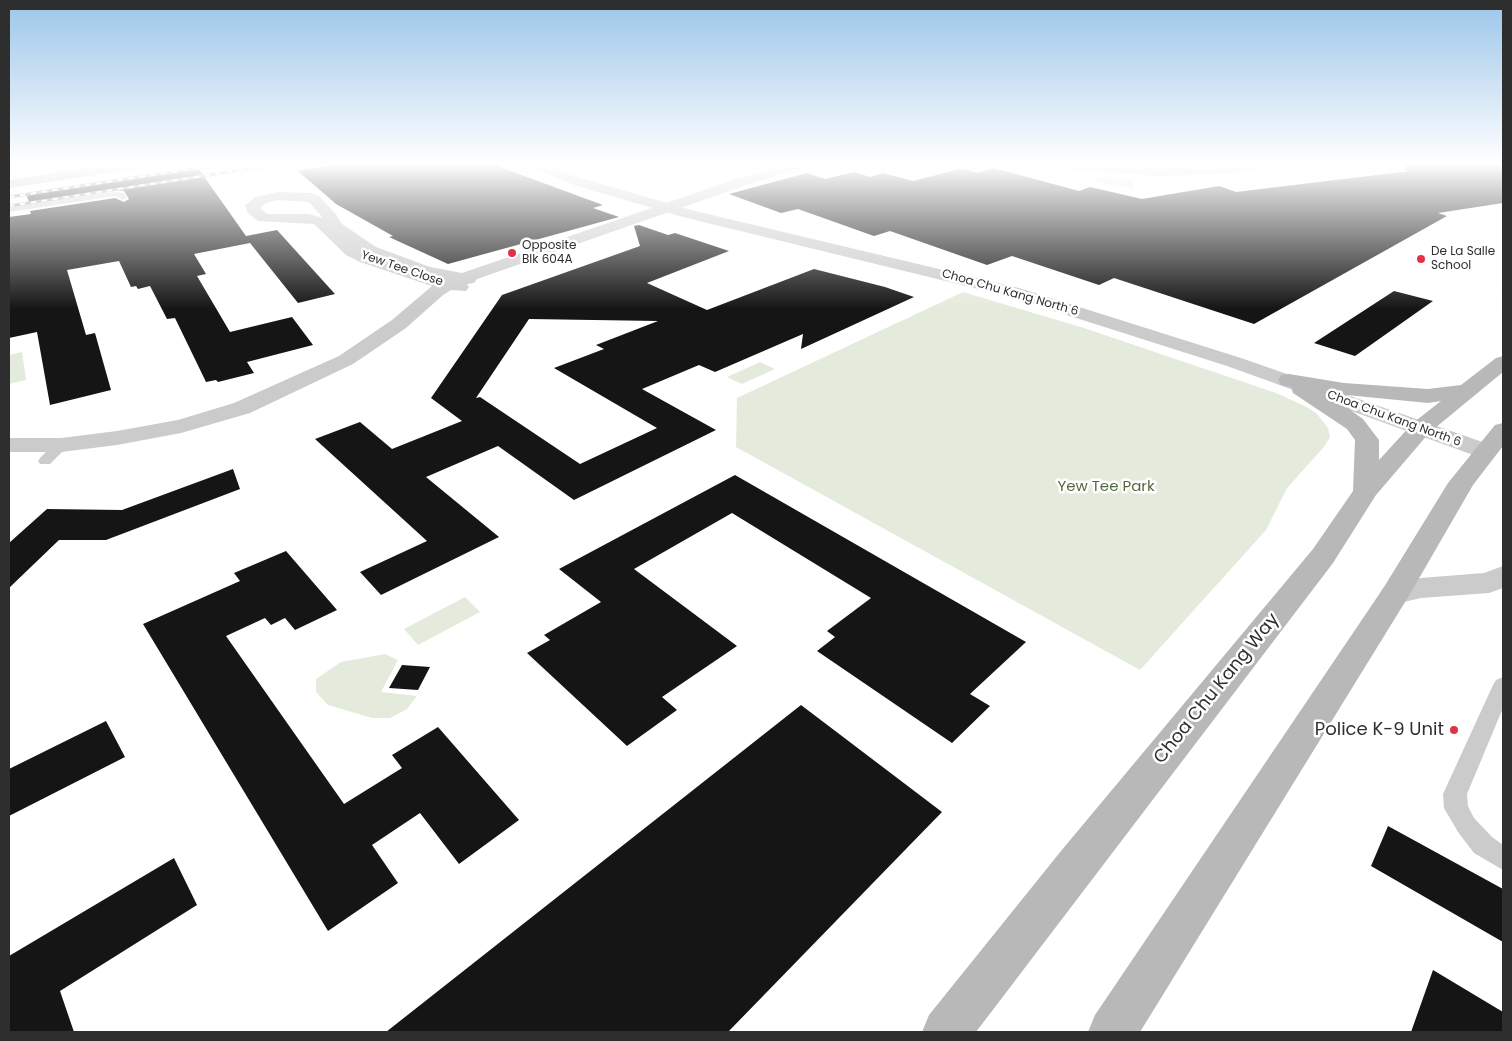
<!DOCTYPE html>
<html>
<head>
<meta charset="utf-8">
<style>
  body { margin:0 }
  #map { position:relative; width:1512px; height:1041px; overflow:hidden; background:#fff; font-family:Poppins,sans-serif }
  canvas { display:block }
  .frame { position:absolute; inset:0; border:10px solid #2e2e2e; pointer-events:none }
</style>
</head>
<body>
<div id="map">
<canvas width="1512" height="1041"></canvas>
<div class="frame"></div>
</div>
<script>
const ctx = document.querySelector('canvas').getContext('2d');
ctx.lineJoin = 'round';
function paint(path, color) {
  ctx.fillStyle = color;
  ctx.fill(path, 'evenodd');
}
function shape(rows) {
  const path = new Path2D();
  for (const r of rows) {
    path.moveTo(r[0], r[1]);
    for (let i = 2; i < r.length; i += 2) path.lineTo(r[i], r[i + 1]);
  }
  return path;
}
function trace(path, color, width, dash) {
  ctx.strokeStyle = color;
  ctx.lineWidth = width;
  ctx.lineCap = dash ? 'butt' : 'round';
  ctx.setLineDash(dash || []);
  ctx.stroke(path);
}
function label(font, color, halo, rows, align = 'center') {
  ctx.font = font + ' Poppins,sans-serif';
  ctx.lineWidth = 5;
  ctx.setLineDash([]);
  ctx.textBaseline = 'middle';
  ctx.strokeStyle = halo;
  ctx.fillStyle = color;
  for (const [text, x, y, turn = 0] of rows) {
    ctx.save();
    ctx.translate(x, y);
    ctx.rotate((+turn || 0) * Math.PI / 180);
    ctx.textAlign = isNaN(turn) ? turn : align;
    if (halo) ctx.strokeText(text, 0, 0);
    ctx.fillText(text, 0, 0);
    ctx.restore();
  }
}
paint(shape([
  [1095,176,1133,180,1134,188,1095,182],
  [963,292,1084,328,1276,393,1307,407,1317,414,1328,428,1330,437,1324,447,1287,488,1266,530,1140,670,736,447,737,398],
  [22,352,26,380,9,384,9,355],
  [760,362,775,369,742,384,727,377],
  [465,597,480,612,418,645,404,629],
  [385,654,398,660,381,692,417,696,407,709,390,718,372,718,328,705,316,692,316,679,341,662]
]), '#e5ebdc');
paint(shape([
  [345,163,489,163,603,205,593,208,619,217,448,264,389,237,393,236,336,204,298,171],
  [1406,163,1503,163,1503,203,1438,213,1447,216,1254,324,1114,278,1099,285,1012,256,987,265,890,231,874,236,798,209,781,213,729,194,807,173,825,179,854,172,870,177,883,173,913,181,956,170,965,169,978,173,994,168,1079,191,1090,187,1142,199,1219,186,1236,192,1410,171,1405,170],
  [198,168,246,236,277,230,335,294,298,303,250,243,194,254,206,274,197,276,230,332,292,317,313,345,247,362,254,373,218,382,216,380,206,382,175,318,167,319,150,286,138,289,136,286,131,287,119,261,67,270,86,335,95,333,111,390,50,405,37,332,9,338,9,217,31,214,30,211,115,198,124,202,129,199,124,191,115,190,29,202,26,194],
  [639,225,668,235,675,233,729,251,647,283,707,310,814,269,885,287,914,297,801,349,803,334,715,372,699,365,642,389,716,430,574,500,498,446,426,477,499,537,381,595,360,572,427,541,315,439,360,422,392,449,462,421,431,398,502,295,640,246,634,226],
  [529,319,658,321,596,345,604,349,554,368,657,428,580,464,480,397,476,398],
  [1394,291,1433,301,1355,356,1314,343],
  [233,469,240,489,106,540,59,540,9,588,9,543,47,509,122,510],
  [735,475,1026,642,970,694,990,706,952,743,817,651,835,637,827,631,871,598,732,513,634,569,737,646,662,697,677,710,627,746,527,653,550,640,544,635,601,602,559,569],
  [286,551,337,610,295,630,285,618,271,625,265,618,226,636,344,804,402,768,392,755,438,727,519,820,459,864,420,813,372,845,398,883,328,931,143,624,240,581,234,573],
  [402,665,430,667,418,690,389,688],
  [801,705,942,812,728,1032,386,1032],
  [106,721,125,757,9,816,9,769],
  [1388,826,1503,889,1503,942,1371,866],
  [174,858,197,905,60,991,74,1032,9,1032,9,956],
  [1433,970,1503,1012,1503,1032,1411,1032]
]), '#151515');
paint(shape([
  [115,192,124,193,127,198,123,200,115,196,9,212,9,207,115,192],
  [61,441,66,442,68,445,66,448,50,464,40,464,38,461,40,458,56,442,61,441],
  [1503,677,1503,708,1467,794,1468,806,1474,818,1492,837,1503,845,1503,870,1474,853,1458,832,1444,808,1443,794,1493,685,1496,680,1503,677]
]), '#cbcbcb');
paint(shape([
  [796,163,818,163,752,183,477,279,474,283,467,284,469,287,466,291,451,290,443,295,406,328,353,364,250,413,181,433,117,445,61,452,9,452,9,438,61,438,117,431,178,420,234,403,339,356,392,320,432,286,360,262,346,255,314,224,258,221,248,213,245,205,256,197,278,192,311,193,319,196,335,213,342,224,376,247,430,267,462,273,742,177,796,163],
  [278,200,309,202,323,218,309,214,267,214,260,208,266,203,278,200],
  [1036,163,1096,163,1158,168,1282,163,1276,167,1220,174,1158,176,1042,167,1036,163],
  [1503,566,1503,588,1489,593,1421,598,1395,604,1384,601,1380,594,1384,587,1395,584,1421,578,1484,573,1503,566]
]), '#cbcbcb');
paint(shape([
  [520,163,539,163,584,179,691,210,1019,288,1241,358,1494,446,1497,451,1494,456,1485,458,1476,456,1227,366,1007,296,683,217,574,185,520,163]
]), '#cbcbcb');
paint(shape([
  [120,163,154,163,148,167,9,188,9,180,120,163],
  [1503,356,1503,372,1429,433,1376,495,1333,563,976,1032,922,1032,929,1015,1061,851,1313,549,1353,491,1355,440,1347,429,1293,393,1291,387,1281,385,1278,380,1281,375,1289,374,1344,383,1428,389,1461,385,1496,358,1503,356],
  [1326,393,1428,403,1441,401,1413,423,1379,460,1379,440,1363,419,1326,393],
  [1503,423,1503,446,1473,485,1410,594,1140,1032,1088,1032,1095,1015,1384,587,1448,483,1495,425,1503,423]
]), '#b8b8b8');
const rail = shape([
  [9,197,231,163],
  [9,206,287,163]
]);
trace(rail, '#838383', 3);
trace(rail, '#fff', 2, [5.5]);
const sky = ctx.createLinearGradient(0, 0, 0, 309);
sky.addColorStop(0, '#9bc5e9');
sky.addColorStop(0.53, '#fff');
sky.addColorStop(1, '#ffffff00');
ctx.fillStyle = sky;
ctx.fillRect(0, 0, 1512, 309);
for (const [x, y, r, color] of [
  [512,253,5,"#e33243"],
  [1421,259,5,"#e33243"],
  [1454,730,5,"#e33243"]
]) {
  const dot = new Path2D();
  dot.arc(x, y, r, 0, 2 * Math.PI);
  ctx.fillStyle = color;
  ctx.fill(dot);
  trace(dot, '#fff', 2);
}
label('12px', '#2e2e2e', '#fff', [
  ["Opposite",522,246],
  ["Blk 604A",522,260],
  ["De La Salle",1431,252],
  ["School",1431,266]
], 'left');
label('12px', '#2e2e2e', '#fff', [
  ["Yew Tee Close",402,269,19],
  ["Choa Chu Kang North 6",1010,293,16],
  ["Choa Chu Kang North 6",1394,419,20]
]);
label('15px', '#52693c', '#fff', [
  ["Yew Tee Park",1106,487]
]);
label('18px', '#2e2e2e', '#fff', [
  ["Choa Chu Kang Way",1217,689,-51]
]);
label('18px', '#2e2e2e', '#fff', [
  ["Police K-9 Unit",1444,730]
], 'right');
</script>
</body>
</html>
